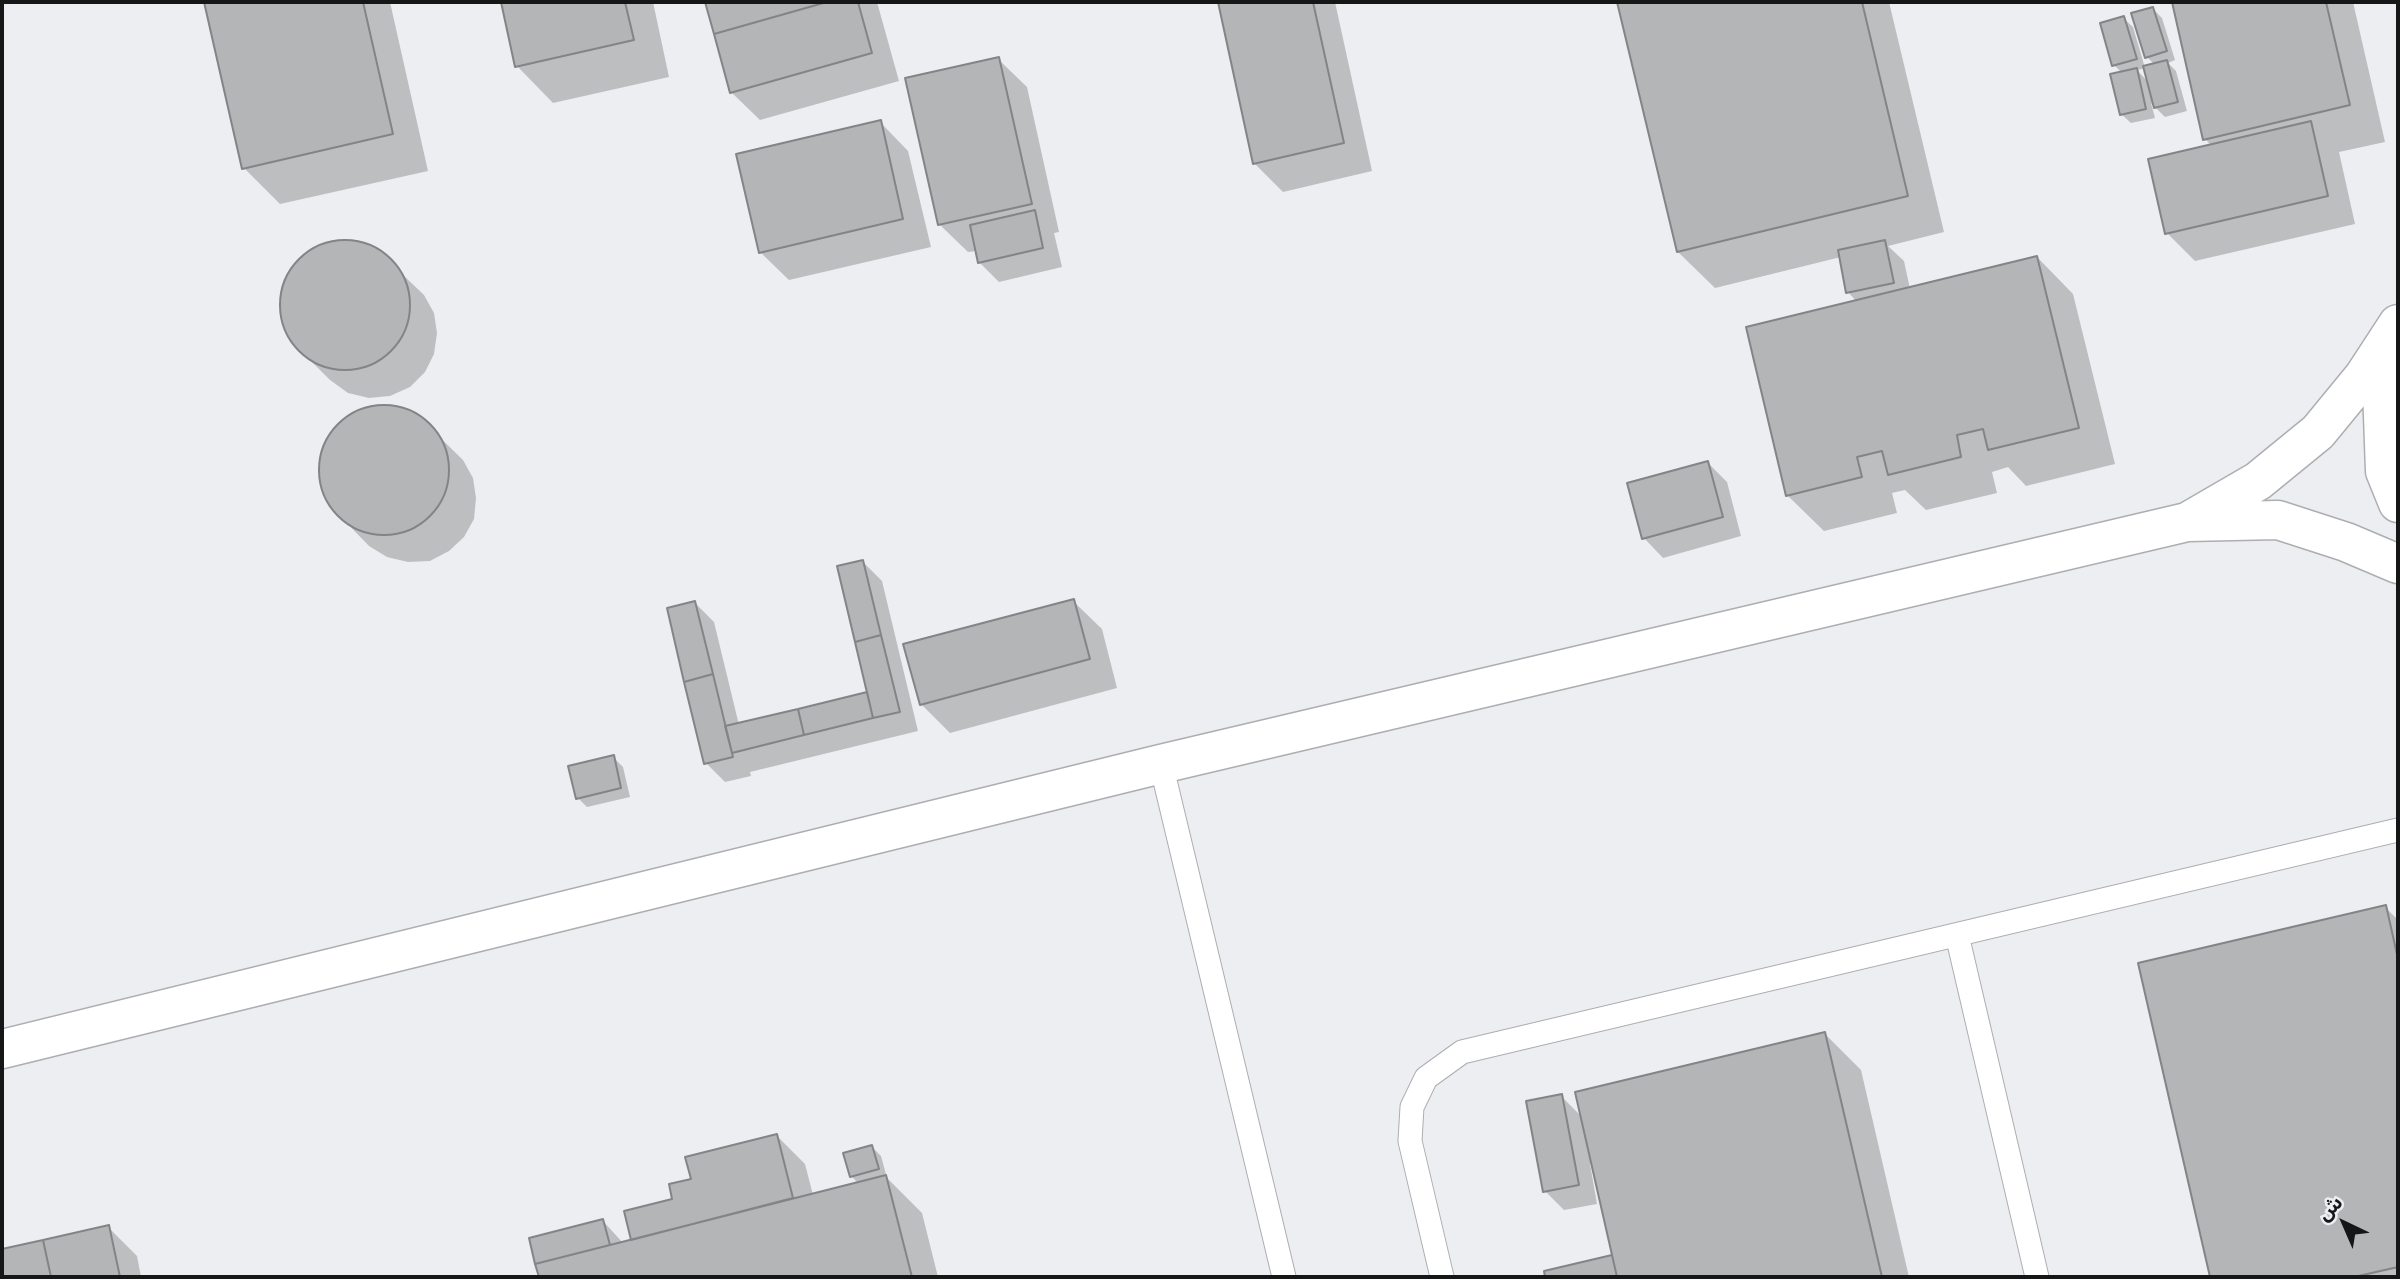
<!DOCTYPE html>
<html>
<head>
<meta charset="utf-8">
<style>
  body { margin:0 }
  #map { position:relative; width:2400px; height:1279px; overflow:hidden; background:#edeef1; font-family:Mulish,"Noto Sans Arabic",sans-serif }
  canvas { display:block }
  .frame { position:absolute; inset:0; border:4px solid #151616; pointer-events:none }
  .north { position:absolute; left:2309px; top:1188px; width:70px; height:70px; -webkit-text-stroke:5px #edeef1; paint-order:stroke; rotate:316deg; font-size:19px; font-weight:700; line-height:28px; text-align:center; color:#151616 }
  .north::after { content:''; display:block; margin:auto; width:24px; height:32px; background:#151616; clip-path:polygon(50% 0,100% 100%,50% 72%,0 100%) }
</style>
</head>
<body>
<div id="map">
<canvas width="2400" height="1279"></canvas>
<div class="frame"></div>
<div class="north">ش</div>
</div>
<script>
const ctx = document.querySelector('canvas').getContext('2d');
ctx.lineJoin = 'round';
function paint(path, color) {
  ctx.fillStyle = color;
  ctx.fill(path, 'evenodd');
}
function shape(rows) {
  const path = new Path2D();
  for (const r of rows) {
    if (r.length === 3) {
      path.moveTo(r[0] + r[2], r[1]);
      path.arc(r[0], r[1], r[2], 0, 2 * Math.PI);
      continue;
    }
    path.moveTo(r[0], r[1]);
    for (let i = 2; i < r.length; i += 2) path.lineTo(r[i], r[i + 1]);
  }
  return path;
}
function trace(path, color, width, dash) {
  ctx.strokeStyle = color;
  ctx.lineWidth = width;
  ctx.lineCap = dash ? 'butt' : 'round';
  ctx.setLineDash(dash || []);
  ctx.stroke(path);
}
paint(shape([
  [206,2,390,2,428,171,280,204,244,168],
  [503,2,653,2,669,77,553,103,517,66],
  [707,2,877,2,899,81,760,120,731,92],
  [1220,2,1335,2,1372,171,1283,192,1254,163],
  [1619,2,1889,2,1944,232,1888,246,1904,261,1910,289,2037,257,2073,294,2115,464,2026,486,2008,467,1992,472,1997,493,1926,510,1905,490,1892,493,1897,513,1824,531,1787,495,1857,302,1848,292,1841,257,1715,288,1678,252],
  [2173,2,2353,2,2385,142,2339,152,2355,224,2195,261,2167,233,2212,146,2205,139],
  [2153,9,2162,18,2175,60,2168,63,2176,71,2187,111,2165,117,2151,103,2155,118,2131,123,2121,114,2122,73,2114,65,2123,18,2133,27,2145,68,2155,65,2147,57],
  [2146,68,2149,83,2137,70],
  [998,59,1027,87,1059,232,1054,233,1062,267,999,282,980,263,977,251,968,252,939,224],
  [880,122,908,151,931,247,789,280,760,252],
  [340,242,361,243,379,252,424,295,434,313,437,333,434,354,425,372,410,387,390,396,369,398,348,393,330,380,301,351,288,334,282,314,283,293,289,274,302,257,320,246],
  [379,406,400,408,419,417,463,460,473,478,476,498,474,519,464,537,449,551,430,561,408,562,387,557,369,546,340,516,327,499,321,478,321,458,328,438,341,422,359,411],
  [1708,463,1727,482,1741,536,1663,558,1644,538],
  [863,562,882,581,918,731,750,772,751,776,725,782,706,763,695,603,714,622,739,725,869,693],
  [1073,601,1102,629,1117,688,950,733,921,704],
  [613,757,623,767,630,797,587,807,578,798],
  [2385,907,2398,920,2398,1277,2211,1277,2140,964],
  [1825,1034,1861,1070,1909,1277,1547,1277,1546,1273,1612,1257,1616,1261,1593,1164,1590,1164,1597,1204,1564,1210,1545,1191,1561,1096,1582,1117],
  [777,1136,805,1164,813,1195,859,1184,851,1176,872,1147,881,1156,887,1178,922,1213,938,1277,541,1277,531,1240,603,1221,623,1243,633,1241,693,1180],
  [108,1227,137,1256,141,1277,2,1277,2,1251]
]), '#0003');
const building = shape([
  [204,2,363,2,393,134,242,169,204,2],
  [501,2,625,2,634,40,515,67,501,2],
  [705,2,827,2,714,34,705,2],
  [827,2,858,2,872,53,730,93,714,34,827,2],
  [1218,2,1313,2,1344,143,1253,164,1218,2],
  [1617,2,1862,2,1908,196,1677,252,1617,2],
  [2172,2,2326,2,2350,105,2203,140,2172,2],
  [2153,7,2167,51,2145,58,2131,13,2153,7],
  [2124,16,2137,59,2112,66,2100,23,2124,16],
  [999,57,1032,204,938,225,905,78,999,57],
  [2167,60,2178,102,2154,108,2143,66,2167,60],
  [2137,68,2146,109,2120,115,2110,74,2137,68],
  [881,120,903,219,759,253,736,154,881,120],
  [2311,121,2328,196,2165,234,2148,159,2311,121],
  [1035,210,1043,248,978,263,970,225,1035,210],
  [1885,240,1894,283,1846,293,1838,250,1885,240],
  [345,305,65],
  [2037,256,2079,428,1988,450,1983,429,1957,435,1961,457,1888,475,1882,451,1857,457,1862,477,1786,496,1746,327,2037,256],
  [384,470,65],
  [1708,461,1723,517,1642,539,1627,483,1708,461],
  [863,560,881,635,855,642,837,566,863,560],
  [1074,599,1090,659,920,705,903,644,1074,599],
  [695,601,713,674,684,682,667,608,695,601],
  [881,635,900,712,873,718,855,642,881,635],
  [713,674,733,757,704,764,684,682,713,674],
  [867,692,873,718,804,735,798,709,867,692],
  [798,709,804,735,732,753,725,726,798,709],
  [614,755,621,788,576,799,568,766,614,755],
  [2386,905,2398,959,2398,1267,2354,1277,2210,1277,2138,963,2386,905],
  [1825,1032,1882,1277,1617,1277,1575,1092,1825,1032],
  [1562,1094,1579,1185,1543,1192,1526,1101,1562,1094],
  [777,1134,793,1198,631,1240,624,1211,672,1199,669,1184,691,1179,685,1157,777,1134],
  [872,1145,879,1169,850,1177,843,1153,872,1145],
  [886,1175,912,1277,539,1277,535,1264,886,1175],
  [603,1219,610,1245,535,1264,529,1238,603,1219],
  [109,1225,120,1277,51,1277,43,1240,109,1225],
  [43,1240,51,1277,2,1277,2,1249,43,1240],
  [1612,1255,1617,1277,1545,1277,1544,1271,1612,1255]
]);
paint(building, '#b3b5b7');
trace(building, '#838486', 2);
const lane = shape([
  [1161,764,1284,1277],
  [1957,935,2037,1277],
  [1442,1277,1410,1141,1412,1107,1426,1078,1462,1052,2398,830]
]);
const street = shape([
  [2395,347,2382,388,2385,471,2398,503],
  [2189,521,2258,481,2318,432,2364,376,2398,324],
  [2,1049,1161,764,2187,522,2278,520,2346,542,2398,564]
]);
trace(lane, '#adaeb1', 25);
trace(street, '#adaeb1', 41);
trace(lane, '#fff', 23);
trace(street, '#fff', 38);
</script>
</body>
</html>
